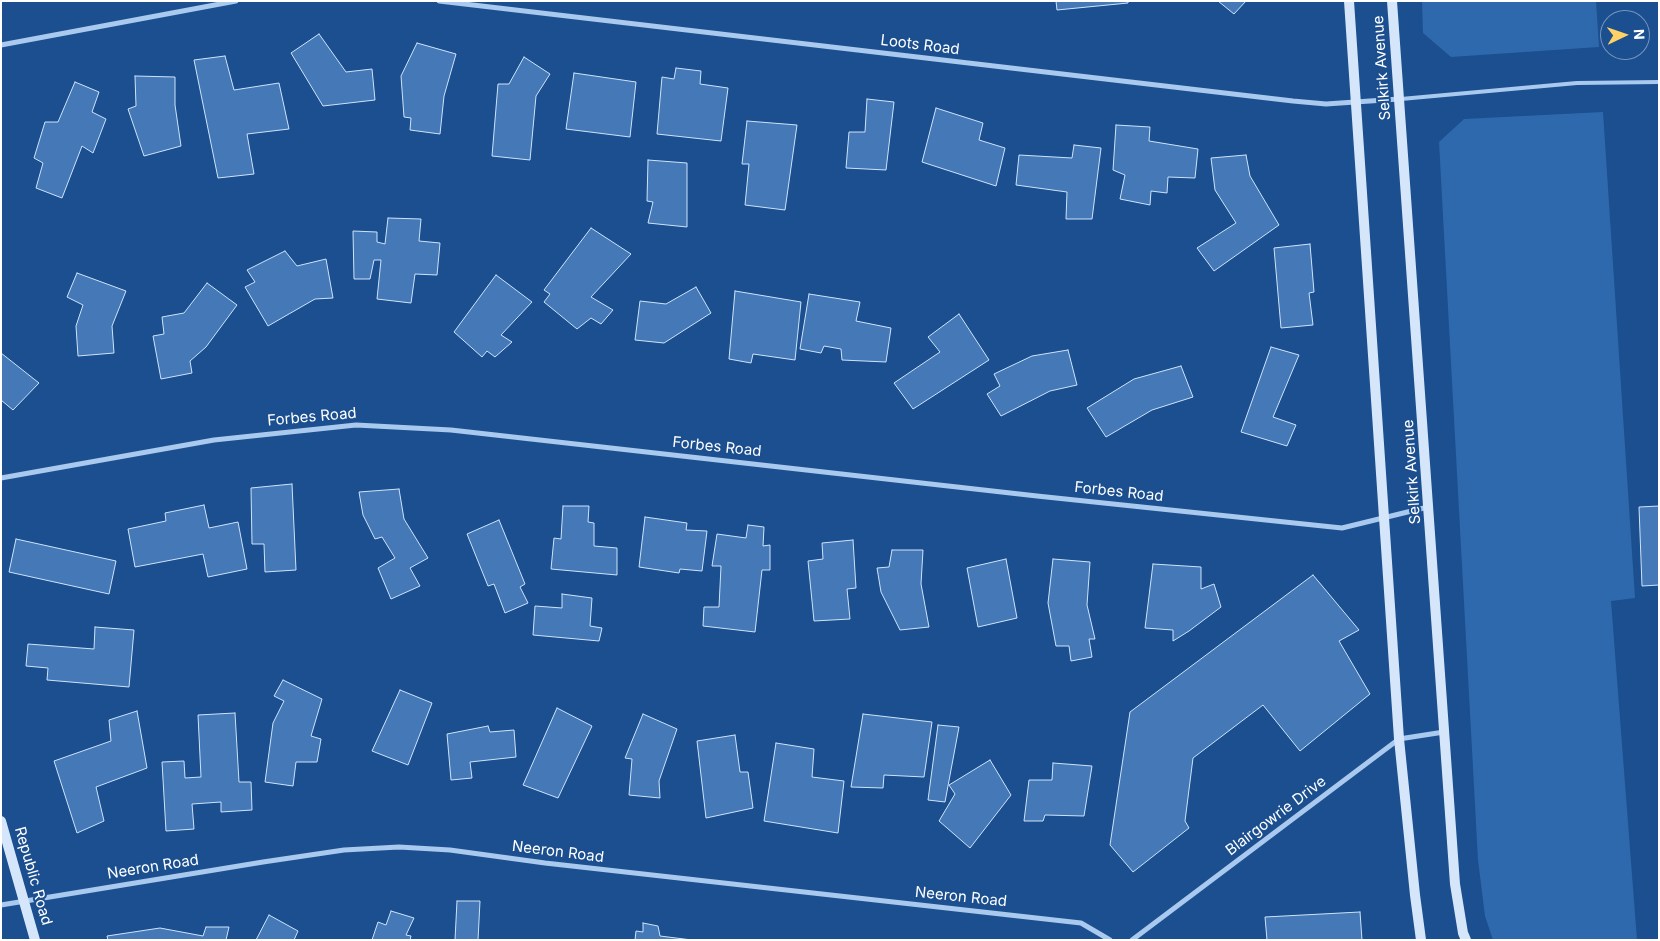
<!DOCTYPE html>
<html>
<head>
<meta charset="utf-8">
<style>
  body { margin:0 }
  #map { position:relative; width:1660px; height:941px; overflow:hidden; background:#1b4f8f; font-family:Inter,sans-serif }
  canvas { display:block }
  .frame { position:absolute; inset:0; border:2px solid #fff; pointer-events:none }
  .north { position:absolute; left:1600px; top:10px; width:50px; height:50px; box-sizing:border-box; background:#1b4f8f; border:1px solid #7695bc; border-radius:50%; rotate:87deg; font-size:14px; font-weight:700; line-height:20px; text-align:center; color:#fff }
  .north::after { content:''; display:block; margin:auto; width:18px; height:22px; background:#ffd166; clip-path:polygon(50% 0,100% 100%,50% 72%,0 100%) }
</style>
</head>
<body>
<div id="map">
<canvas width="1660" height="941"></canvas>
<div class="frame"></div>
<div class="north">N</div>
</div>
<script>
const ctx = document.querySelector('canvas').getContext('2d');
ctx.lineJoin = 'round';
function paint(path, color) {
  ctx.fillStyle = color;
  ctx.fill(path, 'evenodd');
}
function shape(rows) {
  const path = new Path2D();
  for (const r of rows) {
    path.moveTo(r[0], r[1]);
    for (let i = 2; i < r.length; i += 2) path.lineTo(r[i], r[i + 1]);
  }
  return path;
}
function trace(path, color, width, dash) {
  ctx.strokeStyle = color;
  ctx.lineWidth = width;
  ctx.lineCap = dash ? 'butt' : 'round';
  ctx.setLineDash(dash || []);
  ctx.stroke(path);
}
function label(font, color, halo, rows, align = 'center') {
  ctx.font = font + ' Inter,sans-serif';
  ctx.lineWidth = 4;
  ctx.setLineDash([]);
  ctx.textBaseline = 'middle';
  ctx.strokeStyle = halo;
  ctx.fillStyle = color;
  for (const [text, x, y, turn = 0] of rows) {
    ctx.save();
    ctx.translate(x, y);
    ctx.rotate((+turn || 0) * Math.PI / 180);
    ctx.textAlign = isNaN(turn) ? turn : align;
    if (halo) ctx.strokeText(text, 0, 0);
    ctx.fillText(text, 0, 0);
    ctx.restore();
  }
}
paint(shape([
  [1422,1,1596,1,1599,47,1451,57,1423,33],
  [1603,112,1635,598,1611,601,1637,940,1493,940,1485,916,1478,860,1439,142,1464,119]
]), '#2e69ad');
const building = shape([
  [1056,1,1128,1,1128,3,1057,10,1056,1],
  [1218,1,1246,1,1234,14,1218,1],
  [319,34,346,72,372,69,375,100,323,106,291,53,319,34],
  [417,43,456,54,444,96,440,134,410,130,411,118,404,117,401,76,417,43],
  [225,56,234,90,279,83,289,129,247,134,254,174,218,178,194,60,225,56],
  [524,57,550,74,536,96,530,160,492,156,498,84,509,84,524,57],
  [676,68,701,71,700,84,728,88,721,141,657,134,662,77,674,79,676,68],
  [574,73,636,82,630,137,566,129,574,73],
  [135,76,175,77,175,105,181,146,144,156,128,109,136,106,135,76],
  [75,82,99,92,92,112,106,119,93,153,82,146,62,198,36,188,43,163,34,158,45,122,58,122,75,82],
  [867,99,894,102,886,170,846,168,849,132,865,132,867,99],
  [936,108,983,123,979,140,1005,148,996,186,922,162,936,108],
  [747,121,797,125,785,210,745,205,749,164,742,164,747,121],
  [1116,125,1150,127,1149,141,1198,149,1195,178,1168,177,1167,193,1151,191,1150,205,1120,199,1125,175,1113,170,1116,125],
  [1074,145,1101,148,1092,219,1066,219,1067,192,1016,185,1019,155,1072,158,1074,145],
  [1246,155,1250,176,1279,225,1214,271,1197,248,1236,223,1215,190,1211,158,1246,155],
  [648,160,687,163,687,227,648,223,653,202,647,201,648,160],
  [388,218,421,219,419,241,440,243,437,275,415,274,411,303,377,299,381,260,374,260,370,279,354,279,353,231,377,232,377,242,385,244,388,218],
  [591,228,631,254,591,297,613,310,601,324,591,318,577,329,544,302,550,294,544,290,591,228],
  [1310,244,1314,292,1309,293,1313,325,1281,328,1274,248,1310,244],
  [285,251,297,266,326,259,333,298,315,299,268,326,245,287,255,282,247,270,285,251],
  [77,273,126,291,112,326,114,353,78,356,76,326,83,305,67,297,77,273],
  [496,275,532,302,501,335,512,342,495,357,487,351,482,357,454,332,496,275],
  [207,283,237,305,206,347,190,361,192,373,161,379,153,336,164,334,162,317,184,313,207,283],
  [696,287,711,313,664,343,635,340,640,301,666,304,696,287],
  [735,291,801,302,795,360,753,354,751,363,729,359,735,291],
  [809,294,860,302,856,321,891,328,886,362,842,360,841,349,824,346,821,353,800,349,809,294],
  [959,314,989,360,913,409,894,383,940,352,928,337,959,314],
  [1271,347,1299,355,1273,417,1296,425,1287,446,1241,432,1271,347],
  [1068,350,1077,385,1050,391,1001,416,987,394,1000,386,994,374,1032,356,1068,350],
  [1,353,39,383,13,410,1,400,1,353],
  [1181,366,1193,397,1152,410,1106,437,1087,408,1134,379,1181,366],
  [292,484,296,570,265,572,264,544,252,544,251,488,292,484],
  [399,489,404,519,428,558,410,568,420,586,391,599,378,568,395,558,382,537,375,539,363,515,359,492,399,489],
  [204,505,209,528,238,522,247,569,208,577,203,554,135,567,128,529,166,521,165,513,204,505],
  [563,506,589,506,588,522,594,523,594,546,617,548,617,575,551,569,554,538,561,539,563,506],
  [1659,506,1659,585,1642,586,1639,507,1659,506],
  [645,517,687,523,686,530,707,531,702,571,680,569,679,573,639,567,645,517],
  [499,520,525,584,520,587,528,603,505,613,494,584,488,586,467,534,499,520],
  [748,525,764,527,763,546,770,545,770,570,762,570,755,632,703,626,704,607,719,607,721,566,712,566,717,534,746,538,748,525],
  [16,539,116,561,109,594,9,572,16,539],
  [853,540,856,588,847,589,850,619,814,621,808,561,823,559,822,543,853,540],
  [892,550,923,550,921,584,929,627,900,630,881,592,877,568,889,567,892,550],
  [1006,559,1017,618,978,627,967,568,1006,559],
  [1053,559,1090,562,1087,605,1095,639,1089,639,1092,657,1071,661,1069,646,1056,646,1048,603,1053,559],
  [1153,564,1201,567,1201,589,1214,584,1221,607,1189,631,1173,641,1173,630,1145,628,1153,564],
  [1313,575,1359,630,1339,641,1370,694,1300,751,1263,705,1193,758,1185,821,1189,828,1133,872,1110,845,1130,712,1313,575],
  [562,594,592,598,590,626,602,628,599,641,533,635,535,606,562,608,562,594],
  [95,627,134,630,129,687,47,680,48,668,26,666,28,644,94,649,95,627],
  [283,680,322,699,311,736,321,739,317,762,296,762,293,786,265,782,273,723,284,701,274,696,283,680],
  [400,690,432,703,408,765,372,751,400,690],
  [557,708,592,726,558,798,523,785,557,708],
  [137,711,147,768,96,787,104,821,77,833,54,761,111,741,109,720,137,711],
  [235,713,239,782,251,782,252,810,221,812,221,802,192,804,194,829,166,831,162,762,184,761,185,778,201,777,198,715,235,713],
  [643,714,677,729,659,781,660,798,629,795,632,759,625,758,643,714],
  [863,714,932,722,924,777,884,775,883,788,851,787,863,714],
  [938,725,959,727,945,802,928,800,938,725],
  [488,726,490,732,514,730,516,757,470,762,472,778,451,780,447,734,488,726],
  [735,735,740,772,748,772,753,808,706,818,697,741,735,735],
  [776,743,814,749,812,777,844,781,838,833,764,821,776,743],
  [990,760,1011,795,970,848,939,821,955,794,949,785,990,760],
  [1053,763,1092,766,1084,816,1045,815,1043,821,1024,821,1029,780,1052,780,1053,763],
  [457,901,480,901,478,940,455,940,457,901],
  [391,911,414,918,406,935,411,936,410,940,372,940,378,922,386,925,391,911],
  [1360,912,1362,940,1267,940,1265,917,1360,912],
  [269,915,298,931,294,940,256,940,269,915],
  [643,923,658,926,660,936,692,940,635,940,636,931,643,932,643,923],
  [206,927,229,927,226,940,108,940,107,936,160,928,203,936,206,927]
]);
paint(building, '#4478b7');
trace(building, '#cfe3fa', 1);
trace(shape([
  [1401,99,1577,83,1659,82]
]), '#a9c9ee', 4);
trace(shape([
  [439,1,1293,101,1326,104,1399,99],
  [1,45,236,1],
  [1,478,214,440,356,425,451,430,1037,496,1342,528,1428,507],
  [1,905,263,862,344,850,399,847,450,850,545,863,1081,923,1110,940],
  [1132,940,1399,739,1444,732]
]), '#a9c9ee', 5);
trace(shape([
  [1349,1,1399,739,1415,895,1421,940],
  [1392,1,1455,884,1463,933,1466,940],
  [1,821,35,940]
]), '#d6e6fa', 10);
label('15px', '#fff', '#1b4f8f', [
  ["Loots Road",920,45,7],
  ["Selkirk Avenue",1382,68,-94],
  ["Forbes Road",312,417,-5],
  ["Forbes Road",717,447,6],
  ["Selkirk Avenue",1412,472,-94],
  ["Forbes Road",1119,492,6],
  ["Blairgowrie Drive",1276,816,-37],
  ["Neeron Road",558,852,7],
  ["Neeron Road",153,867,-9],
  ["Republic Road",33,876,74],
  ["Neeron Road",961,897,6]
]);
</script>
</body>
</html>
